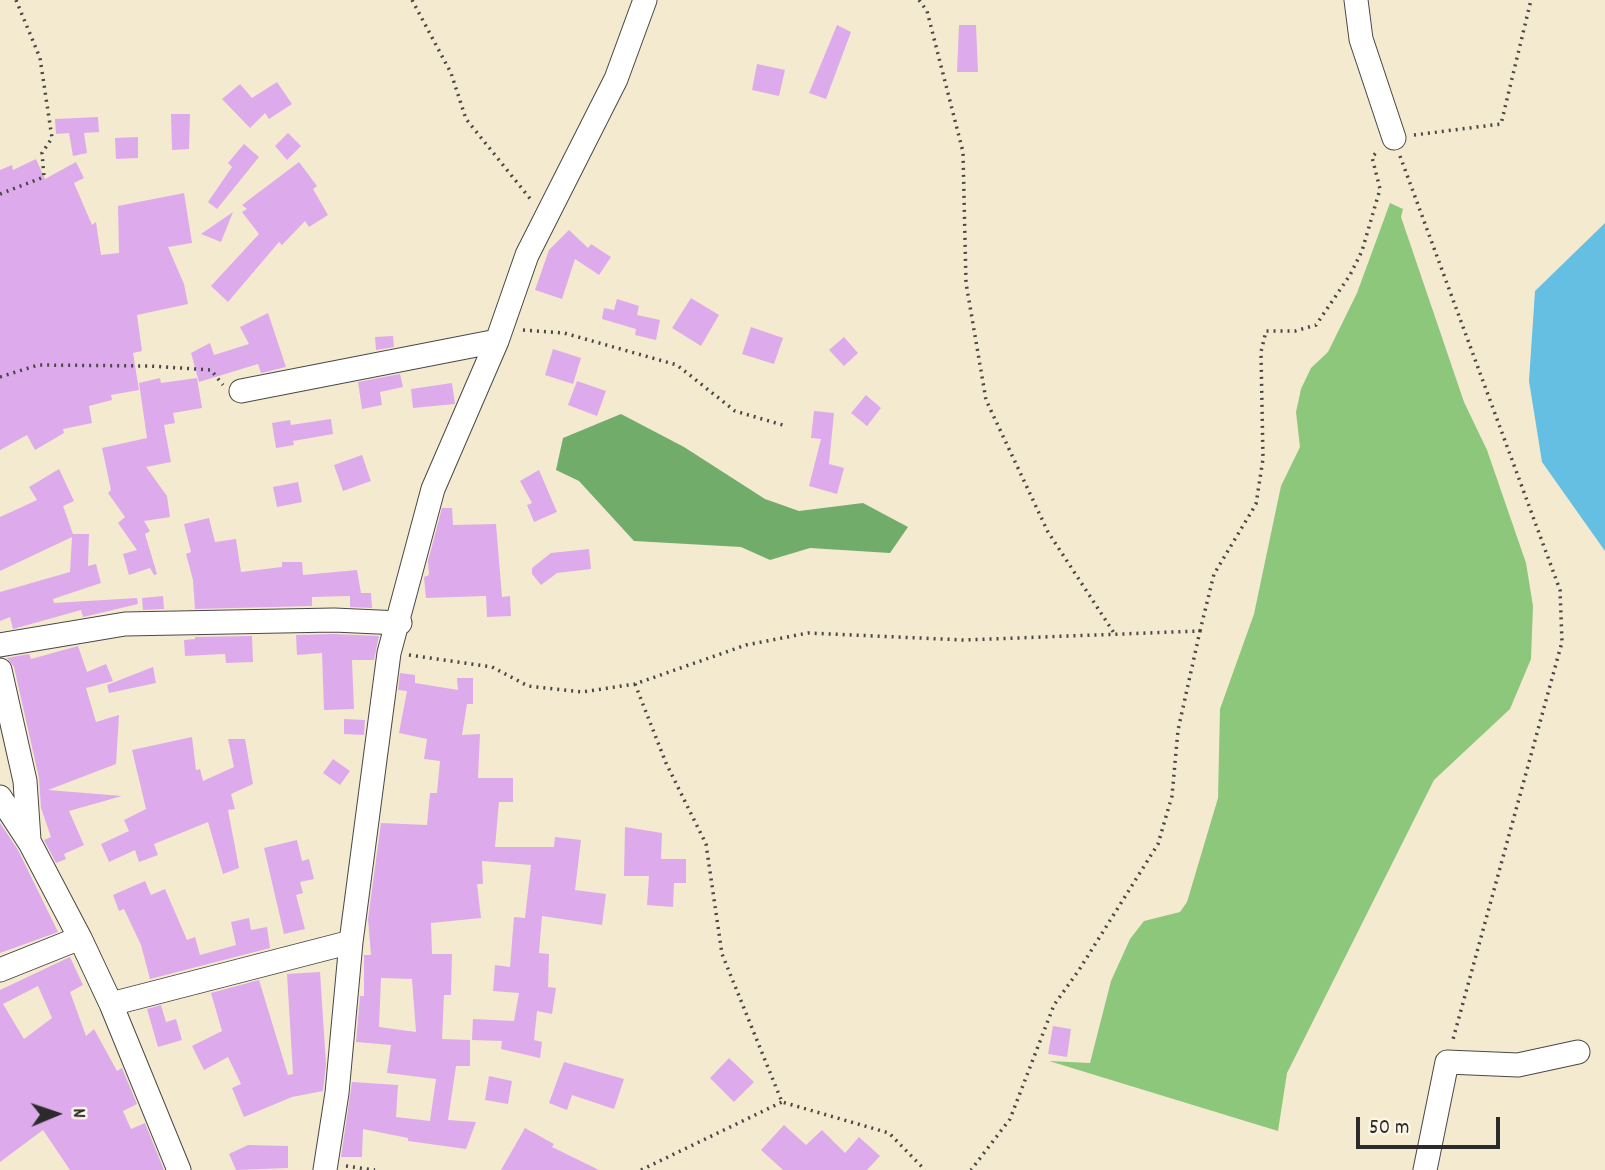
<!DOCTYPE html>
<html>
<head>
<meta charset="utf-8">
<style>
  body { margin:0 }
  #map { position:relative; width:1605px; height:1170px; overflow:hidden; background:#f4ead0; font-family:Dekko,sans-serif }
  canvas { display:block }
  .north { position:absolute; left:21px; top:1079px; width:70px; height:70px; -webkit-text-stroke:5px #fcf5e5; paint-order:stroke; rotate:88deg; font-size:19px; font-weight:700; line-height:28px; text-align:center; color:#2b2b2b }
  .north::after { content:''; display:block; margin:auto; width:24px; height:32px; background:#2b2b2b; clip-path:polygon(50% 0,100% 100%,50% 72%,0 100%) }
  .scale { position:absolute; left:1356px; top:1117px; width:144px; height:32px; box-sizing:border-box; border:4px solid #2b2b2b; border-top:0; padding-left:9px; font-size:21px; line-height:24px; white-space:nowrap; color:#2b2b2b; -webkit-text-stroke:5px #fcf5e5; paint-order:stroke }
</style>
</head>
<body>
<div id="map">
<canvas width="1605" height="1170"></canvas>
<div class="north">N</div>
<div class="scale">50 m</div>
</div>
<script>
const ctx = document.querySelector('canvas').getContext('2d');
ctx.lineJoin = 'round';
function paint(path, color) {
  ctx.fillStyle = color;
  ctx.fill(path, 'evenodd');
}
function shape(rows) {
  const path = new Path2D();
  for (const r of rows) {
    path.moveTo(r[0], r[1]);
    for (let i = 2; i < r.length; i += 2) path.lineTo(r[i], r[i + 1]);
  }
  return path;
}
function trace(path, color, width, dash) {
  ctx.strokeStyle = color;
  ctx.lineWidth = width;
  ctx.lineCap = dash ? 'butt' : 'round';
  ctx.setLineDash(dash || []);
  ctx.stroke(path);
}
paint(shape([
  [1390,203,1403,209,1401,217,1464,402,1487,450,1526,563,1533,606,1531,659,1510,709,1434,780,1287,1073,1278,1131,1049,1061,1090,1063,1111,981,1130,939,1144,921,1180,912,1187,902,1218,798,1220,709,1254,614,1281,486,1300,447,1296,412,1301,389,1311,368,1328,352,1357,293]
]), '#8dc77b');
paint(shape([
  [621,414,684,447,765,499,799,511,863,503,908,527,890,553,810,548,770,560,741,547,634,541,579,481,556,470,563,438]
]), '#72ac6b');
paint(shape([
  [1605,223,1605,551,1542,462,1529,381,1535,291]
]), '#65bfe3');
paint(shape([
  [837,25,851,32,826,99,809,93],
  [959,25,976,25,978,72,957,72],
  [757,64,785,70,779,96,752,90],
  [277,82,292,104,269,119,265,113,250,128,222,99,240,84,252,98],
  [171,114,190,114,189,149,172,150],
  [98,117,99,132,84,133,87,153,73,156,69,133,56,134,55,119],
  [288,133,301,146,287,160,275,146],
  [138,137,138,158,116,159,115,138],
  [244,144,259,157,217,209,208,202,232,167,228,163],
  [36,159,45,179,76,162,84,178,74,183,92,225,96,222,101,255,119,253,118,206,184,193,192,243,168,247,184,284,188,304,137,315,142,351,133,353,139,390,111,395,112,400,89,406,92,423,63,429,64,433,35,450,27,435,0,450,0,170,12,165,13,170],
  [299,162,317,186,313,189,328,215,309,227,305,221,282,245,279,242,228,302,211,286,259,234,242,212,247,209,242,205],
  [233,212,221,242,201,234],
  [569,230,588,248,591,244,611,257,599,275,575,259,562,299,535,290,549,250],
  [691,298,719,315,701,346,672,328],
  [617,299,639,306,637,315,660,320,656,340,635,335,636,329,602,319,604,308,614,310],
  [268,313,286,367,261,373,258,364,199,382,191,353,210,343,214,355,249,344,240,327],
  [751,327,783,338,774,364,742,354],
  [393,336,394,347,376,350,375,337],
  [844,337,858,353,844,366,829,350],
  [553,349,581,358,573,384,545,375],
  [400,374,403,387,380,392,382,405,362,409,358,382],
  [160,378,161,383,197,378,202,408,173,413,175,423,164,425,171,462,146,467,167,496,170,517,144,521,150,531,145,534,157,574,154,575,150,568,129,575,123,554,137,550,118,523,125,517,108,493,111,490,102,448,147,438,139,383],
  [577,381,606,391,597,416,568,405],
  [452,383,455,404,413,408,411,389],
  [866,395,881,408,867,426,851,413],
  [814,411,834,413,829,464,844,468,837,494,809,486,821,439,811,438],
  [331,419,333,434,293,441,294,445,276,448,272,423,290,420,291,425],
  [362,455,371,481,343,491,334,465],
  [59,469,74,501,63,506,73,534,89,534,88,566,96,564,101,583,53,599,54,603,137,598,138,604,83,617,81,610,13,629,10,617,0,621,0,592,70,572,72,537,0,571,0,517,37,500,29,487],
  [539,470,557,512,534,522,527,505,532,503,520,481],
  [298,482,302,502,277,507,273,487],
  [442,508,452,508,453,525,496,524,502,597,510,596,511,616,487,617,486,596,426,598,424,577,429,575,428,561],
  [209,518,215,542,236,539,241,572,282,567,282,562,302,562,303,575,357,570,361,593,371,593,372,608,350,607,350,596,312,597,312,606,195,609,193,580,186,554,191,552,184,524],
  [589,549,591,569,557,573,541,585,532,574,532,568,551,553],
  [163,596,164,609,143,610,142,598],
  [334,634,379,636,374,660,352,660,354,709,324,710,322,653,297,655,296,635],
  [252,636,253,662,226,663,225,654,185,656,184,640,195,639,195,637],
  [78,646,87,672,106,664,113,681,86,688,96,722,119,715,116,764,48,790,122,796,69,811,84,845,64,854,66,859,56,863,44,840,51,837,41,808,39,778,14,667,7,658,29,654,31,659],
  [153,667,156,683,109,693,107,685],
  [400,673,415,675,415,683,458,690,457,678,473,678,473,704,467,704,462,735,480,734,478,778,513,778,513,802,499,802,495,847,554,847,555,837,581,840,575,890,606,894,602,925,542,916,539,953,549,954,548,987,556,988,552,1014,537,1011,534,1040,542,1042,540,1058,501,1049,502,1041,472,1040,473,1019,514,1021,519,993,493,991,495,965,510,967,514,917,525,918,531,865,482,861,483,884,477,884,481,918,431,923,432,954,452,954,451,995,444,995,442,1039,470,1040,470,1066,456,1066,448,1120,476,1122,466,1149,408,1141,408,1138,363,1129,362,1157,341,1157,352,1082,398,1085,396,1117,430,1121,436,1079,387,1073,391,1045,356,1042,360,996,364,996,364,955,371,955,368,919,381,823,427,825,430,793,437,793,440,761,424,759,427,739,399,733,407,691,398,690],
  [381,978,412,979,416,1032,379,1027],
  [344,719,365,720,364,735,344,734],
  [192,737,196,770,200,769,203,781,234,767,228,739,245,739,253,784,231,794,235,809,228,810,239,868,223,874,208,822,154,844,158,855,139,862,135,850,109,862,101,844,129,831,124,820,146,809,132,750],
  [333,759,350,771,340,785,323,773],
  [0,823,18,850,58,932,0,953],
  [625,827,662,833,661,859,686,859,686,883,674,883,673,907,647,905,649,876,624,876],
  [297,840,302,861,309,859,314,879,300,882,303,893,296,895,305,929,284,934,264,848],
  [145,881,151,895,165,889,187,940,195,937,200,955,236,945,231,922,249,918,251,930,267,927,270,948,150,979,141,945,124,909,119,911,113,895],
  [70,957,83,985,70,992,86,1036,94,1029,117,1071,122,1068,137,1104,123,1111,131,1129,145,1123,164,1170,70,1170,43,1130,0,1162,0,990],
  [38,986,52,1018,24,1039,3,1004],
  [320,972,326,1064,323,1091,292,1097,244,1117,232,1088,241,1084,228,1057,204,1070,192,1046,222,1031,211,993,259,980,288,1075,293,1074,287,974],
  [161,1005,166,1022,176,1019,182,1040,158,1047,147,1009],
  [1053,1026,1071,1029,1067,1057,1048,1054],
  [729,1058,754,1082,734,1102,710,1078],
  [564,1062,624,1079,614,1109,572,1095,567,1110,549,1103],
  [489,1076,512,1081,508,1104,485,1100],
  [784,1125,806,1145,822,1130,845,1153,859,1137,880,1156,867,1170,783,1170,761,1150],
  [525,1128,554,1144,552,1147,599,1170,501,1170],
  [248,1145,288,1146,288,1168,236,1170,229,1154]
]), '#ddabec');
const minor = shape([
  [1356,0,1361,39,1394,138],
  [241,391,497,341],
  [0,645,125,624,334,620,400,623],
  [0,670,25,781,29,840],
  [0,797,30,843,80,938,111,1004,179,1170],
  [351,942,389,653,433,489,497,341,527,255,616,79,645,0],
  [0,970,80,938],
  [111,1004,351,942,337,1093,325,1170],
  [1425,1170,1447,1062,1518,1065,1578,1052]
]);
trace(minor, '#494844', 25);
trace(shape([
  [412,0,451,73,466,119,532,201],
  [919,0,927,11,963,152,966,283,986,400,1048,532,1114,633],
  [1414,135,1501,124,1531,0],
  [1400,156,1560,590,1562,642,1452,1043],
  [0,194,44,177,42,153,52,138,40,58,16,0],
  [523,330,564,333,677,365,735,411,786,426],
  [0,377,38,365,150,366,211,370,223,385],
  [1200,631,1214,574,1256,504,1263,459,1261,352,1266,331,1295,331,1316,325,1350,275,1362,251,1380,189,1372,157,1379,150],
  [409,655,492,667,528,686,582,692,635,684,746,645,808,633,964,640,1200,631,1178,730,1172,796,1158,844,1079,970,1054,1005,1010,1119,971,1170],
  [635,684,666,763,706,844,722,954,782,1102,889,1133,925,1170],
  [346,1166,375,1170],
  [641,1170,782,1102]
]), '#494844', 3.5, [2, 5]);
trace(minor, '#fff', 23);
</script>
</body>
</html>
